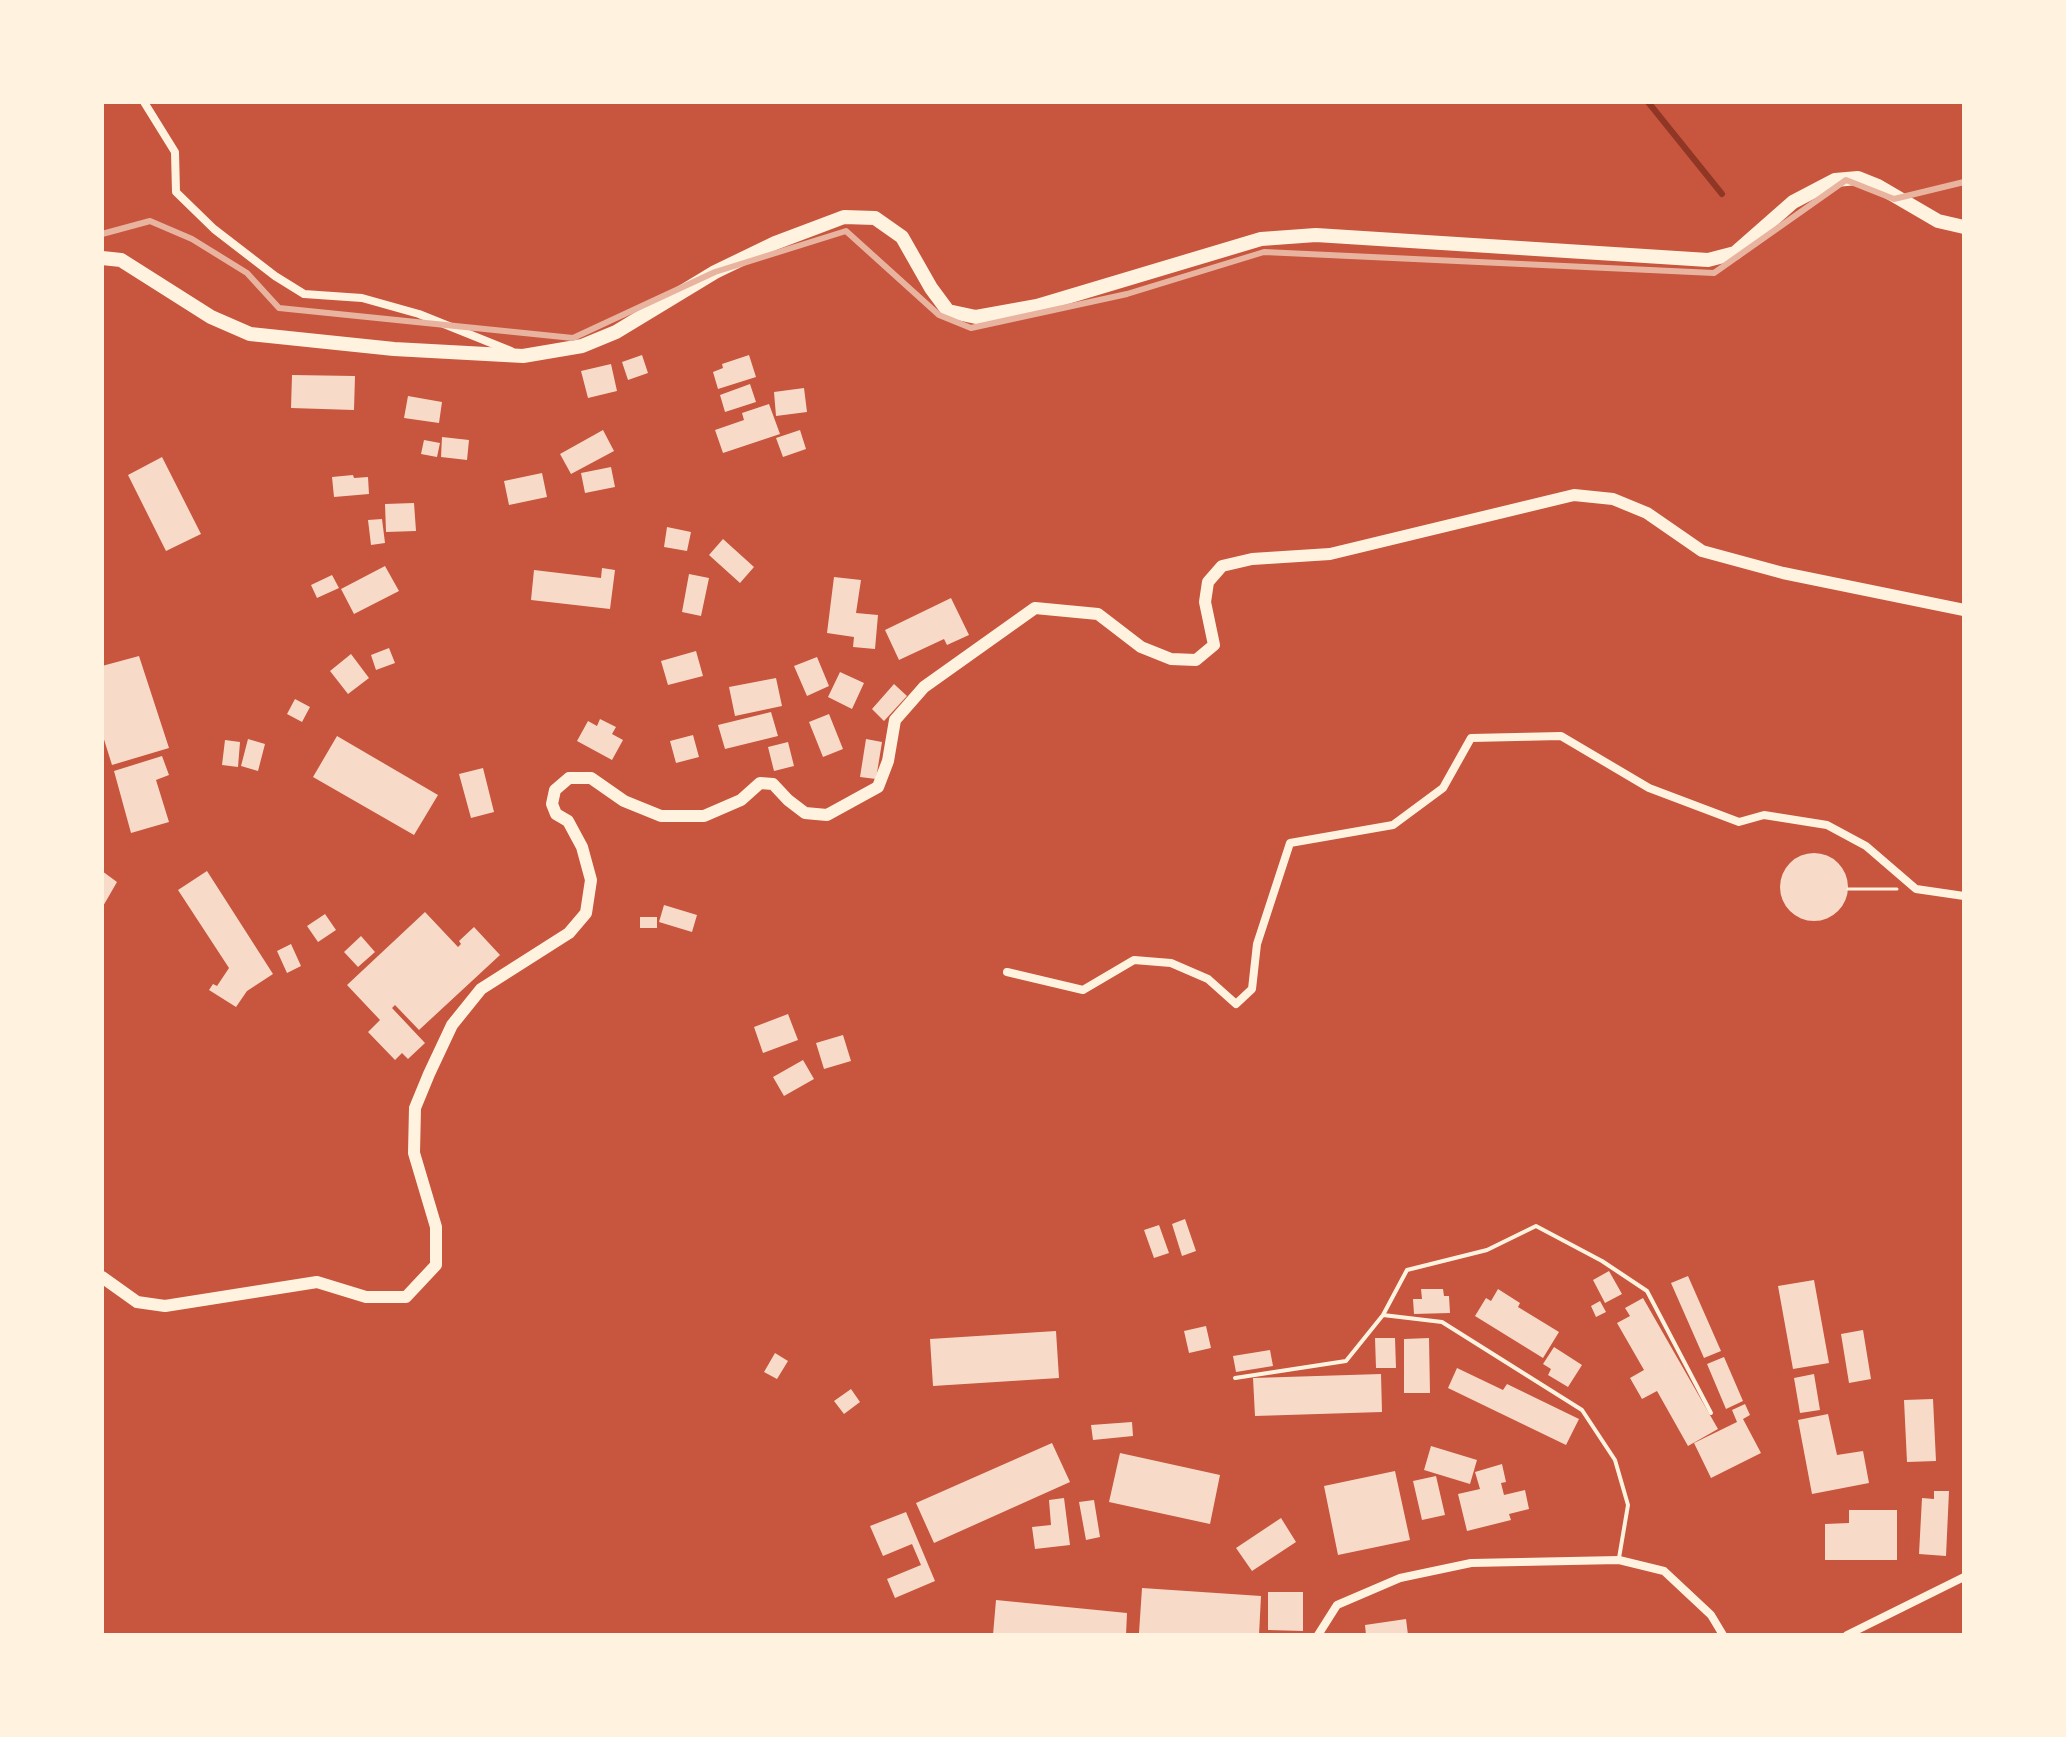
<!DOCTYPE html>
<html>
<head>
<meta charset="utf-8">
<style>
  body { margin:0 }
  #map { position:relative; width:2066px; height:1737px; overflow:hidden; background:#c8553d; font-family:"Alegreya Sans",sans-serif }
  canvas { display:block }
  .frame { position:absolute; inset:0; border:104px solid #fff3e0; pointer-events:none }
</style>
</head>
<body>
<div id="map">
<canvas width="2066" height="1737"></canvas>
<div class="frame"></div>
</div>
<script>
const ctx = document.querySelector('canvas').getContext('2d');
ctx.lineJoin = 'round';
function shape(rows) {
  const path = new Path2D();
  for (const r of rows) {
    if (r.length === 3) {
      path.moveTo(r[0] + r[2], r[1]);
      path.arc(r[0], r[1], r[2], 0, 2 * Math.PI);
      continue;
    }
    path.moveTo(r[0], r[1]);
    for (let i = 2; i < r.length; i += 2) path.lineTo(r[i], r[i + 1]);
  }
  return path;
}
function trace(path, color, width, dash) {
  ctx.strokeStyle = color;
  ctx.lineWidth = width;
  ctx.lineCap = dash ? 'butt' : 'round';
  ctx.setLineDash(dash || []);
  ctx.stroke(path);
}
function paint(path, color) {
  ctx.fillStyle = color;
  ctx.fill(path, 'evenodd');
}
trace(shape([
  [1648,102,1722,194]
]), '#8f3625', 6);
paint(shape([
  [642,355,648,373,628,380,622,362],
  [749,355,756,377,718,389,713,372,723,368,722,364],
  [611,364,617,391,588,398,581,371],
  [292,375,355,376,354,410,291,408],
  [750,384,756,402,725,412,720,395],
  [804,388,807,412,776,416,774,392],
  [408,396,442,402,439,423,404,418],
  [769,404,780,434,723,453,715,430,744,420,742,413],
  [603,430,614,451,571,474,560,454],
  [800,430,806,449,783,457,776,438],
  [442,437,469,440,467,460,441,457],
  [424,440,440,443,437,457,421,454],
  [162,457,201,534,166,551,128,475],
  [611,467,615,487,585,493,581,473],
  [542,473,547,497,509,505,504,481],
  [353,475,354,478,368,477,369,494,334,497,332,477],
  [414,503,416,531,386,532,385,504],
  [382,519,385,543,371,545,368,520],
  [667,527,691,532,687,551,664,547],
  [723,539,754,567,740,583,709,555],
  [385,566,399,591,354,614,341,589],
  [602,568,615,570,610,609,531,600,534,570,601,578],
  [689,574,709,578,701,616,682,612],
  [332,575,339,588,317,598,311,585],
  [834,577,861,580,856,613,878,615,875,649,853,647,854,637,827,633],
  [951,598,969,635,947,645,944,639,899,660,885,630],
  [389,648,395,663,376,670,371,655],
  [696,651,703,676,668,685,661,661],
  [351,654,369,678,348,694,330,671],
  [139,656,169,748,112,765,102,733,102,666],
  [817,657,829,686,807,696,794,666],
  [840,672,864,683,852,709,828,697],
  [776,678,782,706,735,716,729,687],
  [894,684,907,696,884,721,872,709],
  [295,699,310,707,302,722,287,714],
  [771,712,778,736,725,749,718,725],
  [829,714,843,749,823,757,809,722],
  [600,719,616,727,612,734,623,740,612,760,577,741,588,721,597,726],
  [693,735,699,757,676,763,670,741],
  [337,736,438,795,414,835,313,777],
  [248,739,265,744,258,771,241,766],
  [866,739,882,742,876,779,860,777],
  [225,740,240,742,238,767,222,765],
  [788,742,794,766,774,771,768,747],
  [162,756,169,775,156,780,169,822,131,833,114,771],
  [483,768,494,812,471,818,459,774],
  [1814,887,34],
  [102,871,117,882,102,908],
  [207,871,273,974,247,991,236,1007,209,990,213,984,217,986,229,968,178,890],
  [664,905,697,915,692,932,659,922],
  [425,912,458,947,461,944,459,941,474,927,500,955,419,1030,395,1005,392,1008,425,1043,408,1059,402,1053,395,1060,368,1032,380,1020,347,985],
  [325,914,336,930,318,942,307,926],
  [640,917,657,917,657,928,640,928],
  [361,936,375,952,358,967,344,952],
  [291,944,301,966,287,973,277,951],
  [788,1014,798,1040,763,1053,754,1027],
  [843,1035,851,1061,824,1069,816,1043],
  [803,1060,814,1079,784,1096,773,1077],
  [1185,1219,1196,1251,1182,1256,1172,1224],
  [1159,1225,1169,1253,1154,1258,1144,1230],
  [1609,1271,1622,1294,1605,1303,1593,1280],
  [1688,1276,1721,1351,1704,1358,1671,1283],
  [1814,1280,1829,1363,1793,1369,1778,1286],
  [1421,1289,1443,1289,1444,1296,1449,1296,1450,1313,1414,1314,1413,1299,1422,1299],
  [1498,1289,1520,1303,1518,1307,1559,1332,1543,1358,1475,1316,1486,1298,1491,1301],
  [1643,1298,1718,1429,1688,1446,1657,1391,1642,1399,1630,1378,1644,1370,1617,1323,1630,1316,1625,1308],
  [1600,1301,1606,1312,1596,1317,1591,1306],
  [1206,1326,1211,1348,1189,1353,1184,1331],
  [1863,1330,1871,1379,1849,1383,1841,1334],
  [1056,1331,1059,1378,933,1386,930,1339],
  [1375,1338,1395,1338,1396,1368,1376,1368],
  [1429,1338,1430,1393,1404,1393,1404,1339],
  [1554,1347,1582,1365,1568,1387,1548,1375,1551,1369,1543,1364],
  [1270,1350,1273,1366,1236,1372,1233,1356],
  [775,1353,788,1361,777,1379,764,1372],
  [1724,1357,1743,1401,1726,1409,1707,1364],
  [1457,1368,1503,1390,1507,1384,1579,1419,1566,1445,1448,1388],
  [1381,1374,1382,1412,1255,1416,1253,1378],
  [1814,1374,1820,1410,1800,1413,1794,1378],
  [851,1389,860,1402,844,1414,834,1401],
  [1933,1399,1936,1461,1907,1462,1904,1400],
  [1745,1404,1750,1415,1743,1419,1761,1453,1711,1478,1694,1443,1737,1422,1732,1410],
  [1828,1414,1837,1455,1863,1451,1869,1483,1812,1494,1798,1420],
  [1132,1422,1133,1436,1093,1440,1091,1425],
  [1052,1443,1070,1482,934,1543,916,1503],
  [1431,1446,1477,1460,1470,1484,1424,1470],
  [1120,1453,1220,1475,1210,1524,1109,1502],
  [1502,1464,1506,1482,1501,1483,1504,1495,1525,1490,1529,1509,1509,1514,1511,1520,1467,1531,1458,1494,1480,1489,1475,1472],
  [1395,1471,1410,1540,1338,1555,1324,1486],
  [1436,1476,1445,1515,1422,1520,1413,1481],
  [1934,1491,1949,1491,1946,1556,1919,1554,1922,1498,1934,1499],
  [1064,1498,1070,1545,1035,1549,1032,1527,1051,1525,1049,1500],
  [1094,1500,1100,1537,1086,1540,1079,1502],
  [1849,1510,1897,1510,1897,1560,1825,1560,1825,1524,1849,1523],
  [906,1512,935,1581,895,1598,887,1579,921,1565,912,1544,883,1556,870,1526],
  [1281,1518,1296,1542,1252,1571,1236,1548],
  [1142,1588,1261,1596,1259,1635,1139,1633],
  [1268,1592,1303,1592,1303,1631,1268,1630],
  [996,1600,1127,1613,1126,1635,993,1635],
  [1406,1619,1408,1635,1366,1635,1365,1625]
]), '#f7dbc8');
trace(shape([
  [1848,889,1897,889]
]), '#fff3e0', 3);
trace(shape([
  [1383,1315,1442,1322,1582,1410,1615,1460,1628,1505,1619,1558],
  [1235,1378,1346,1361,1383,1315,1407,1270,1487,1250,1536,1226,1602,1261,1647,1291,1711,1413]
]), '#fff3e0', 4);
trace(shape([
  [144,102,175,152,176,192,214,229,275,276,304,294,362,298,419,314,511,351],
  [1007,972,1083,990,1134,960,1171,963,1208,979,1236,1004,1252,989,1257,944,1290,843,1393,825,1443,788,1471,738,1561,736,1649,788,1739,822,1764,815,1827,825,1866,846,1916,889,1964,896],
  [1318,1635,1337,1605,1400,1578,1471,1563,1619,1560,1664,1571,1711,1615,1723,1635],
  [1847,1635,1964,1577]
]), '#fff3e0', 8);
trace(shape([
  [102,1277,137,1302,165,1306,317,1282,366,1297,406,1297,436,1265,436,1227,414,1153,415,1108,429,1074,452,1025,481,989,569,933,586,913,591,880,582,847,568,821,556,814,552,804,555,790,569,778,591,778,624,801,661,816,704,816,741,800,760,783,773,784,788,800,805,813,827,815,878,787,888,761,895,720,924,687,1035,608,1098,614,1141,647,1171,659,1196,660,1214,645,1205,602,1208,582,1222,566,1252,559,1330,554,1574,495,1613,499,1647,513,1702,551,1783,573,1964,610]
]), '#fff3e0', 12);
trace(shape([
  [102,258,121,260,211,317,250,334,394,349,523,356,582,346,616,332,715,272,775,243,844,217,875,218,902,237,931,288,948,311,976,317,1037,306,1261,239,1316,235,1708,260,1735,253,1793,202,1835,180,1858,178,1878,186,1938,221,1964,227]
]), '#fff3e0', 14);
trace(shape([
  [102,234,150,221,192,239,247,273,279,308,573,338,715,272,846,231,939,315,971,328,1127,294,1264,252,1714,273,1846,180,1894,199,1964,182]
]), '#e9b49f', 6);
</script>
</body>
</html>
